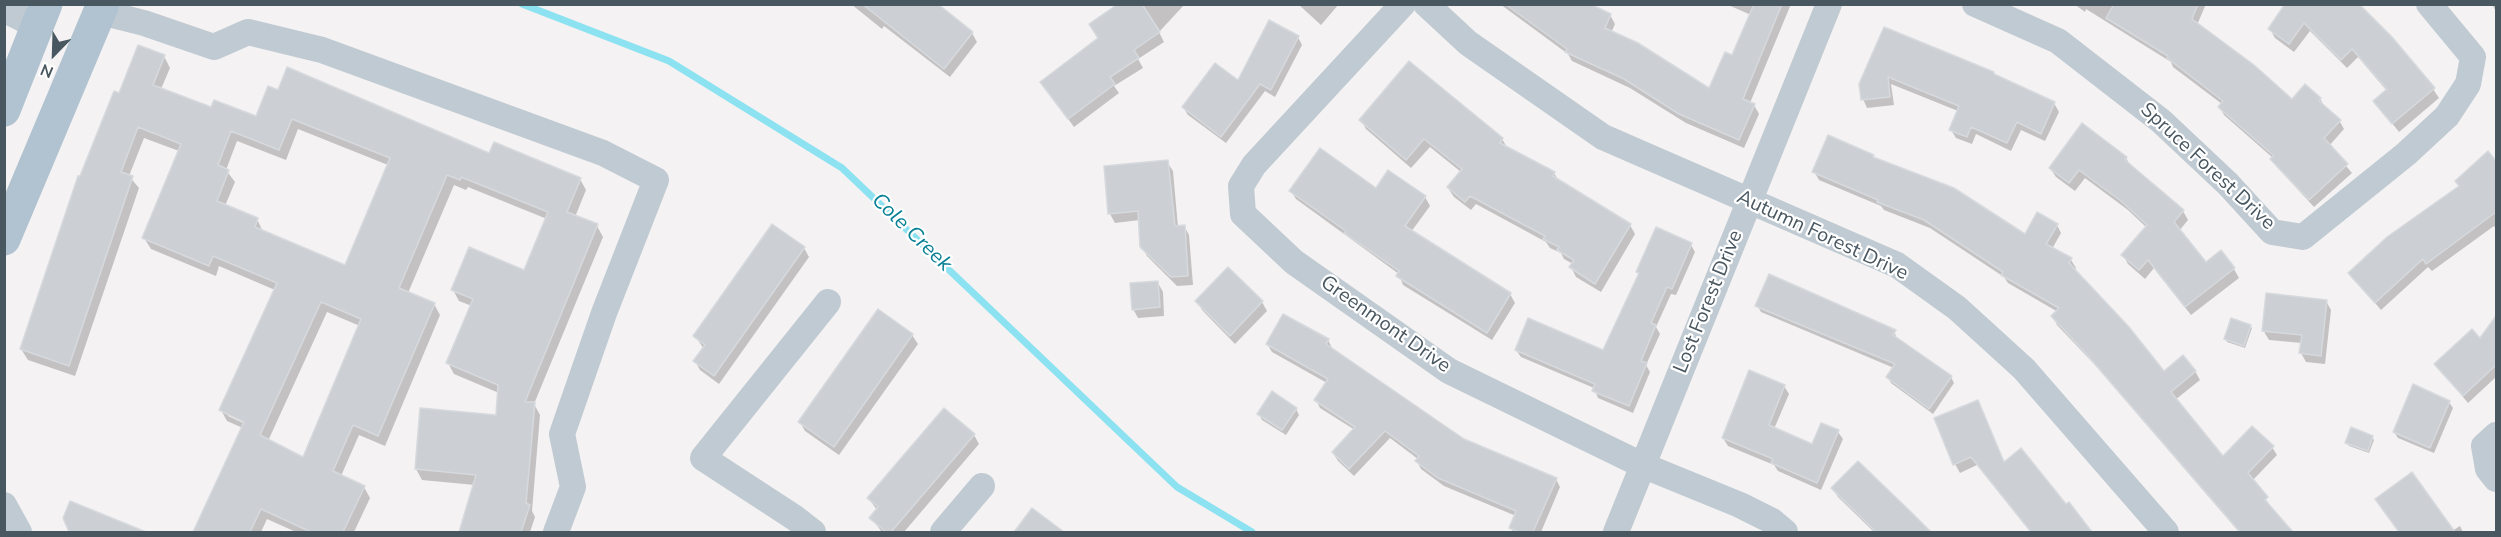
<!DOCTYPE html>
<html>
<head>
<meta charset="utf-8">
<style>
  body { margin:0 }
  #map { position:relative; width:2501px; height:537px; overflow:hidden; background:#f4f2f2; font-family:"Nunito Sans",sans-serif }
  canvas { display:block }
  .frame { position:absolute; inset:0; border:6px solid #495761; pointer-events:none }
  .north { position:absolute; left:24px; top:24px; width:60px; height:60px; -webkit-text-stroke:4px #fff; paint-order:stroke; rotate:203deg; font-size:16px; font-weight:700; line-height:24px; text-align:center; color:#495761 }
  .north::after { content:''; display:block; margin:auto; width:21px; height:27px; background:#495761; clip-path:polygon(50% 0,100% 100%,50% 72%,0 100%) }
</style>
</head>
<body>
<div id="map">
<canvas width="2501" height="537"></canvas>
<div class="frame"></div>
<div class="north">N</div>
</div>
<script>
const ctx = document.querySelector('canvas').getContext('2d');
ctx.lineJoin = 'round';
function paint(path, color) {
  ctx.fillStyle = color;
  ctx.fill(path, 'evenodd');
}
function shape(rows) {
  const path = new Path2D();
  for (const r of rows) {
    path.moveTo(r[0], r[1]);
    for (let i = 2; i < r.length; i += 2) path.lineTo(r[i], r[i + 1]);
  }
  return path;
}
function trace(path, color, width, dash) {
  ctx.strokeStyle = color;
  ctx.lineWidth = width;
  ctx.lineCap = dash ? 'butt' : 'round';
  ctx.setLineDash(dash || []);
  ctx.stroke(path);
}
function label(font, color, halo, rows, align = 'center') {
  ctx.font = font + ' "Nunito Sans",sans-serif';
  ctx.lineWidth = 4.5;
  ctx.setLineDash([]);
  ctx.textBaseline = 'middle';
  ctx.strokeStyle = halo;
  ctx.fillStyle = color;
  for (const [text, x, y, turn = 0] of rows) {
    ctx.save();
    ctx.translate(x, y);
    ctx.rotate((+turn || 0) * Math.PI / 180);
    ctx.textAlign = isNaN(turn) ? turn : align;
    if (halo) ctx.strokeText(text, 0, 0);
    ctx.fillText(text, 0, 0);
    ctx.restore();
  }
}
paint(shape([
  [851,4,937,4,972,33,977,42,950,77,884,26,882,29],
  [1121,4,1185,4,1159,32,1164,42,1138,59,1143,68,1114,86,1119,93,1074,127,1042,83,1100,39],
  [1298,4,1339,4,1321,25],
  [1500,4,1586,4,1610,15,1615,24,1611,33,1710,90,1727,69,1751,15,1726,4,1791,4,1750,103,1754,105,1759,114,1744,148,1686,123,1630,88,1572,61,1568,54],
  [2074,4,2206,4,2197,25,2292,101,2320,99,2325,107,2339,120,2344,129,2329,146,2352,173,2314,207,2277,167,2273,158,2224,115,2220,107,2222,104,2173,67,2171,62,2086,9,2085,12],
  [2288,4,2433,89,2439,98,2399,132,2375,101,2387,91,2358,57,2347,68,2310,31,2294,52,2275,38,2270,29],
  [2492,4,2496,4,2496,13,2496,12],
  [1884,29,2054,103,2059,112,2045,141,2021,130,2011,151,1976,134,1972,144,1956,138,1951,130,1958,111,1891,84,1894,105,1867,108,1863,99],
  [1298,37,1302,45,1275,97,1265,91,1226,143,1188,115,1183,107,1238,82],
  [164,56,170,68,161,89,212,109,257,118,269,88,490,155,580,179,586,190,575,217,597,226,603,237,534,404,540,415,532,511,535,517,530,532,460,532,475,485,422,480,416,469,497,417,499,393,454,374,448,363,472,306,459,301,453,290,525,272,547,219,468,187,466,190,454,185,408,293,434,304,440,315,385,446,359,435,341,476,364,487,370,498,354,532,296,532,267,519,261,532,194,532,243,428,227,421,221,410,275,290,219,266,216,276,151,249,144,238,179,151,144,138,129,176,139,188,75,376,28,360,21,349,120,95],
  [298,129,388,165,346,267,263,232,257,219,225,206,235,182,226,170,237,141,286,160],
  [327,312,360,326,304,459,268,441],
  [228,413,251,424,250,426,228,416],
  [1361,120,1502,139,1508,149,1554,173,1559,181,1630,225,1635,234,1601,292,1576,277,1571,267,1573,264,1564,259,1561,253,1550,248,1546,242,1476,204,1471,210,1454,197,1448,188,1461,172,1430,147,1411,168,1366,129],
  [2488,153,2496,163,2496,229,2494,226,2432,271,2428,267,2381,310,2350,273,2460,187],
  [1873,156,1875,159,2025,236,2057,225,2061,233,2052,249,2071,260,2076,268,2074,271,2164,373,2195,371,2200,380,2175,400,2223,458,2272,447,2277,455,2252,481,2290,532,2239,532,2095,365,2057,325,2053,316,2058,312,2008,283,2004,277,1930,228,1884,210,1881,206,1819,180,1814,171],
  [2126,158,2132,168,2183,211,2188,220,2179,231,2206,264,2234,269,2239,278,2191,315,2154,268,2145,279,2128,264,2123,255,2146,227,2128,210,2085,178,2075,191,2056,177,2050,168],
  [1167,162,1173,171,1178,227,1184,226,1189,235,1193,285,1177,286,1147,256,1142,247,1140,220,1115,223,1110,214],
  [1291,191,1425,197,1430,206,1411,232,1510,294,1515,303,1492,340,1403,285,1399,274,1296,199],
  [1691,245,1695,252,1676,295,1671,294,1656,327,1660,334,1646,365,1650,372,1633,413,1598,398,1594,388,1521,357,1516,350,1604,352,1640,275,1638,272],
  [804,248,809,257,719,384,700,370,695,361,704,349,695,336],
  [1228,269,1262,302,1267,311,1235,344,1202,310,1197,301],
  [1158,283,1163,292,1164,316,1138,318,1133,309],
  [2326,301,2331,310,2325,364,2306,362,2301,353,2302,343,2269,340,2263,330],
  [1757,305,1894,331,1897,339,1951,377,1954,383,1933,414,1891,383,1888,377,1894,368,1761,312],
  [878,311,912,335,918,344,839,455,805,431,800,422],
  [2496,318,2496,377,2468,403,2436,364,2480,340],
  [2250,326,2252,328,2245,348,2227,342,2226,339],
  [1328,340,1332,348,1463,440,1556,479,1560,487,1541,532,1513,532,1511,528,1516,516,1444,486,1421,469,1417,461,1418,459,1390,438,1354,476,1338,461,1333,453,1355,430,1320,408,1316,400,1327,383,1272,352,1267,344],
  [1784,386,1789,394,1774,429,1813,446,1838,432,1843,439,1821,490,1778,471,1774,465,1728,446,1723,438],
  [1977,402,2005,463,2065,506,2069,504,2091,532,2031,532,1977,465,1960,473,1955,464],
  [2449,402,2453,408,2434,453,2398,438,2394,432],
  [1296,409,1299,415,1286,435,1262,420,1259,414],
  [944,410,974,435,979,444,904,532,882,532,871,518,877,510,869,499],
  [2372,437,2374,440,2369,453,2349,446,2347,443],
  [1858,463,1928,532,1874,532,1838,497,1833,489],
  [2382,507,2452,531,2460,526,2463,532,2400,532],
  [1032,511,1062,532,1016,532],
  [65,518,125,532,71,532]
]), '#0003');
trace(shape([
  [522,4,669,61,842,168,1177,487,1252,532]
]), '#8ce2f0', 7);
const building = shape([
  [862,4,938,4,973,32,944,69,862,4],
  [1118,4,1142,4,1160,32,1134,50,1139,58,1110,77,1115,84,1068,119,1040,82,1098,38,1089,24,1118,4],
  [1505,4,1590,4,1611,14,1605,28,1638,43,1709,88,1725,52,1732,55,1754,4,1782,4,1743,99,1755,104,1739,140,1679,114,1624,79,1565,52,1567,49,1505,4],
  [2114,4,2198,4,2192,19,2254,65,2292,99,2305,84,2321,98,2319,101,2341,120,2324,138,2348,164,2309,200,2270,159,2274,156,2218,107,2223,101,2167,58,2168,56,2106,18,2114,4],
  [2285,4,2359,4,2392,37,2435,88,2392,124,2373,101,2387,89,2352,49,2341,60,2304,23,2289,44,2268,29,2285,4],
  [1269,20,1299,36,1271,90,1260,84,1221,137,1182,107,1215,63,1238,80,1269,20],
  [1884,27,1994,72,1994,74,2055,102,2041,134,2017,122,2007,143,1971,127,1967,137,1949,130,1959,106,1888,77,1890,97,1861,100,1859,84,1884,27],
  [138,45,165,55,153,85,211,107,214,100,256,116,268,86,278,90,287,67,489,153,494,142,581,178,567,212,598,224,525,402,535,402,526,503,530,505,521,532,459,532,476,475,415,469,420,408,496,415,498,385,446,363,473,299,451,290,469,247,524,270,548,212,461,177,460,180,447,175,399,288,435,303,378,436,353,425,333,471,365,486,343,532,311,532,261,509,250,532,193,532,244,422,219,410,277,283,213,256,209,266,142,238,181,144,138,127,121,172,133,176,69,366,20,349,78,176,80,176,114,91,119,93,138,45],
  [292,119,390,158,345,265,255,227,258,218,217,201,229,170,218,165,231,131,279,150,292,119],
  [321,302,361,319,303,457,260,435,321,302],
  [1409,61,1503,138,1500,143,1555,172,1553,176,1631,224,1595,284,1569,267,1574,260,1557,250,1559,247,1543,239,1545,236,1470,196,1465,202,1447,187,1462,169,1424,139,1406,160,1359,120,1409,61],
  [2082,123,2127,157,2125,160,2184,210,2174,222,2206,262,2221,250,2235,268,2185,307,2148,260,2139,270,2121,255,2147,225,2121,201,2079,170,2069,183,2049,168,2082,123],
  [1828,135,1874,155,1873,157,1954,188,2025,234,2037,212,2058,224,2046,244,2072,258,2069,263,2129,327,2164,371,2183,355,2196,371,2171,392,2223,456,2252,426,2274,446,2248,473,2268,497,2265,500,2293,532,2240,532,2088,356,2051,316,2059,308,2001,275,2003,272,1924,220,1877,202,1878,200,1812,172,1828,135],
  [1320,148,1376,188,1388,170,1426,196,1405,226,1511,293,1487,333,1396,276,1399,271,1344,233,1346,231,1289,191,1320,148],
  [2488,151,2496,161,2496,212,2426,264,2423,259,2375,303,2348,273,2387,237,2459,186,2455,181,2488,151],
  [1168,160,1175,226,1185,225,1188,276,1171,277,1140,247,1138,211,1108,214,1104,166,1168,160],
  [772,224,805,247,714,376,693,361,705,345,693,336,772,224],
  [1656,227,1692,243,1672,289,1667,287,1651,323,1656,325,1641,361,1647,363,1629,406,1592,391,1595,384,1515,350,1528,318,1603,350,1639,273,1636,272,1656,227],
  [1228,267,1263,301,1230,336,1195,301,1228,267],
  [1769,274,1896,330,1893,335,1952,376,1929,409,1886,377,1895,364,1755,306,1769,274],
  [1158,281,1160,307,1132,310,1130,283,1158,281],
  [2266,293,2327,300,2321,356,2299,353,2302,335,2262,331,2266,293],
  [878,309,913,334,834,447,798,422,878,309],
  [1283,314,1329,339,1326,344,1464,439,1557,478,1533,532,1519,532,1509,528,1516,511,1438,478,1415,461,1419,456,1385,431,1349,469,1332,452,1355,427,1314,400,1328,379,1266,344,1283,314],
  [2496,316,2496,365,2463,396,2434,364,2472,329,2480,338,2496,316],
  [2231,318,2251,325,2244,346,2224,339,2231,318],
  [1749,370,1785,385,1769,425,1812,444,1821,423,1839,430,1817,483,1771,463,1773,459,1722,438,1749,370],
  [2413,384,2450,401,2430,448,2393,432,2413,384],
  [1272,391,1297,408,1282,430,1257,414,1272,391],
  [1978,400,2004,462,2021,448,2066,504,2069,502,2092,532,2031,532,1971,457,1953,465,1934,418,1978,400],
  [944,408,975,434,891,532,886,532,869,518,878,507,867,498,944,408],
  [2351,427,2373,436,2368,451,2345,443,2351,427],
  [1858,461,1911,512,1931,532,1876,532,1831,488,1858,461],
  [2412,472,2455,532,2399,532,2375,499,2412,472],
  [70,501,146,532,69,532,63,518,70,501],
  [1032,508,1064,532,1014,532,1032,508]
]);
paint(building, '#ccd0d4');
trace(building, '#d6d9dd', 1.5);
trace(shape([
  [5,4,7,11,37,26],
  [1403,4,1254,165,1241,186,1243,214,1294,262,1449,371,1642,465,1740,505,1772,521,1785,532],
  [1426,4,1468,43,1603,137,1897,265,1957,308,2024,369,2166,532],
  [1975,4,2058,41,2161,121,2228,184,2272,232,2303,237,2406,154,2447,116,2468,84,2473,57,2429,4],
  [100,12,144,23,214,47,248,32,322,50,603,153,656,180,604,313,562,434,573,487,556,532],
  [2496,435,2484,446,2488,469,2496,479],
  [4,505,19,532],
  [813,532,795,518,703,458,828,302],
  [943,532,982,486],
  [1616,532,1829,4]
]), '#c0cad2', 26);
trace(shape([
  [4,110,46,4],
  [4,239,103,4]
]), '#b1c3d1', 33);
label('20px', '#495761', '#fff', [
  ["Spruce Forest Drive",2207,167,43],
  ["Autumn Forest Drive",1822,236,25],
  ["Lost Forest Drive",1709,302,-68],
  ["Greenmont Drive",1385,325,35]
]);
label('italic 21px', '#088095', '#fff', [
  ["Cole Creek",911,233,44]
]);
</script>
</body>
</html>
